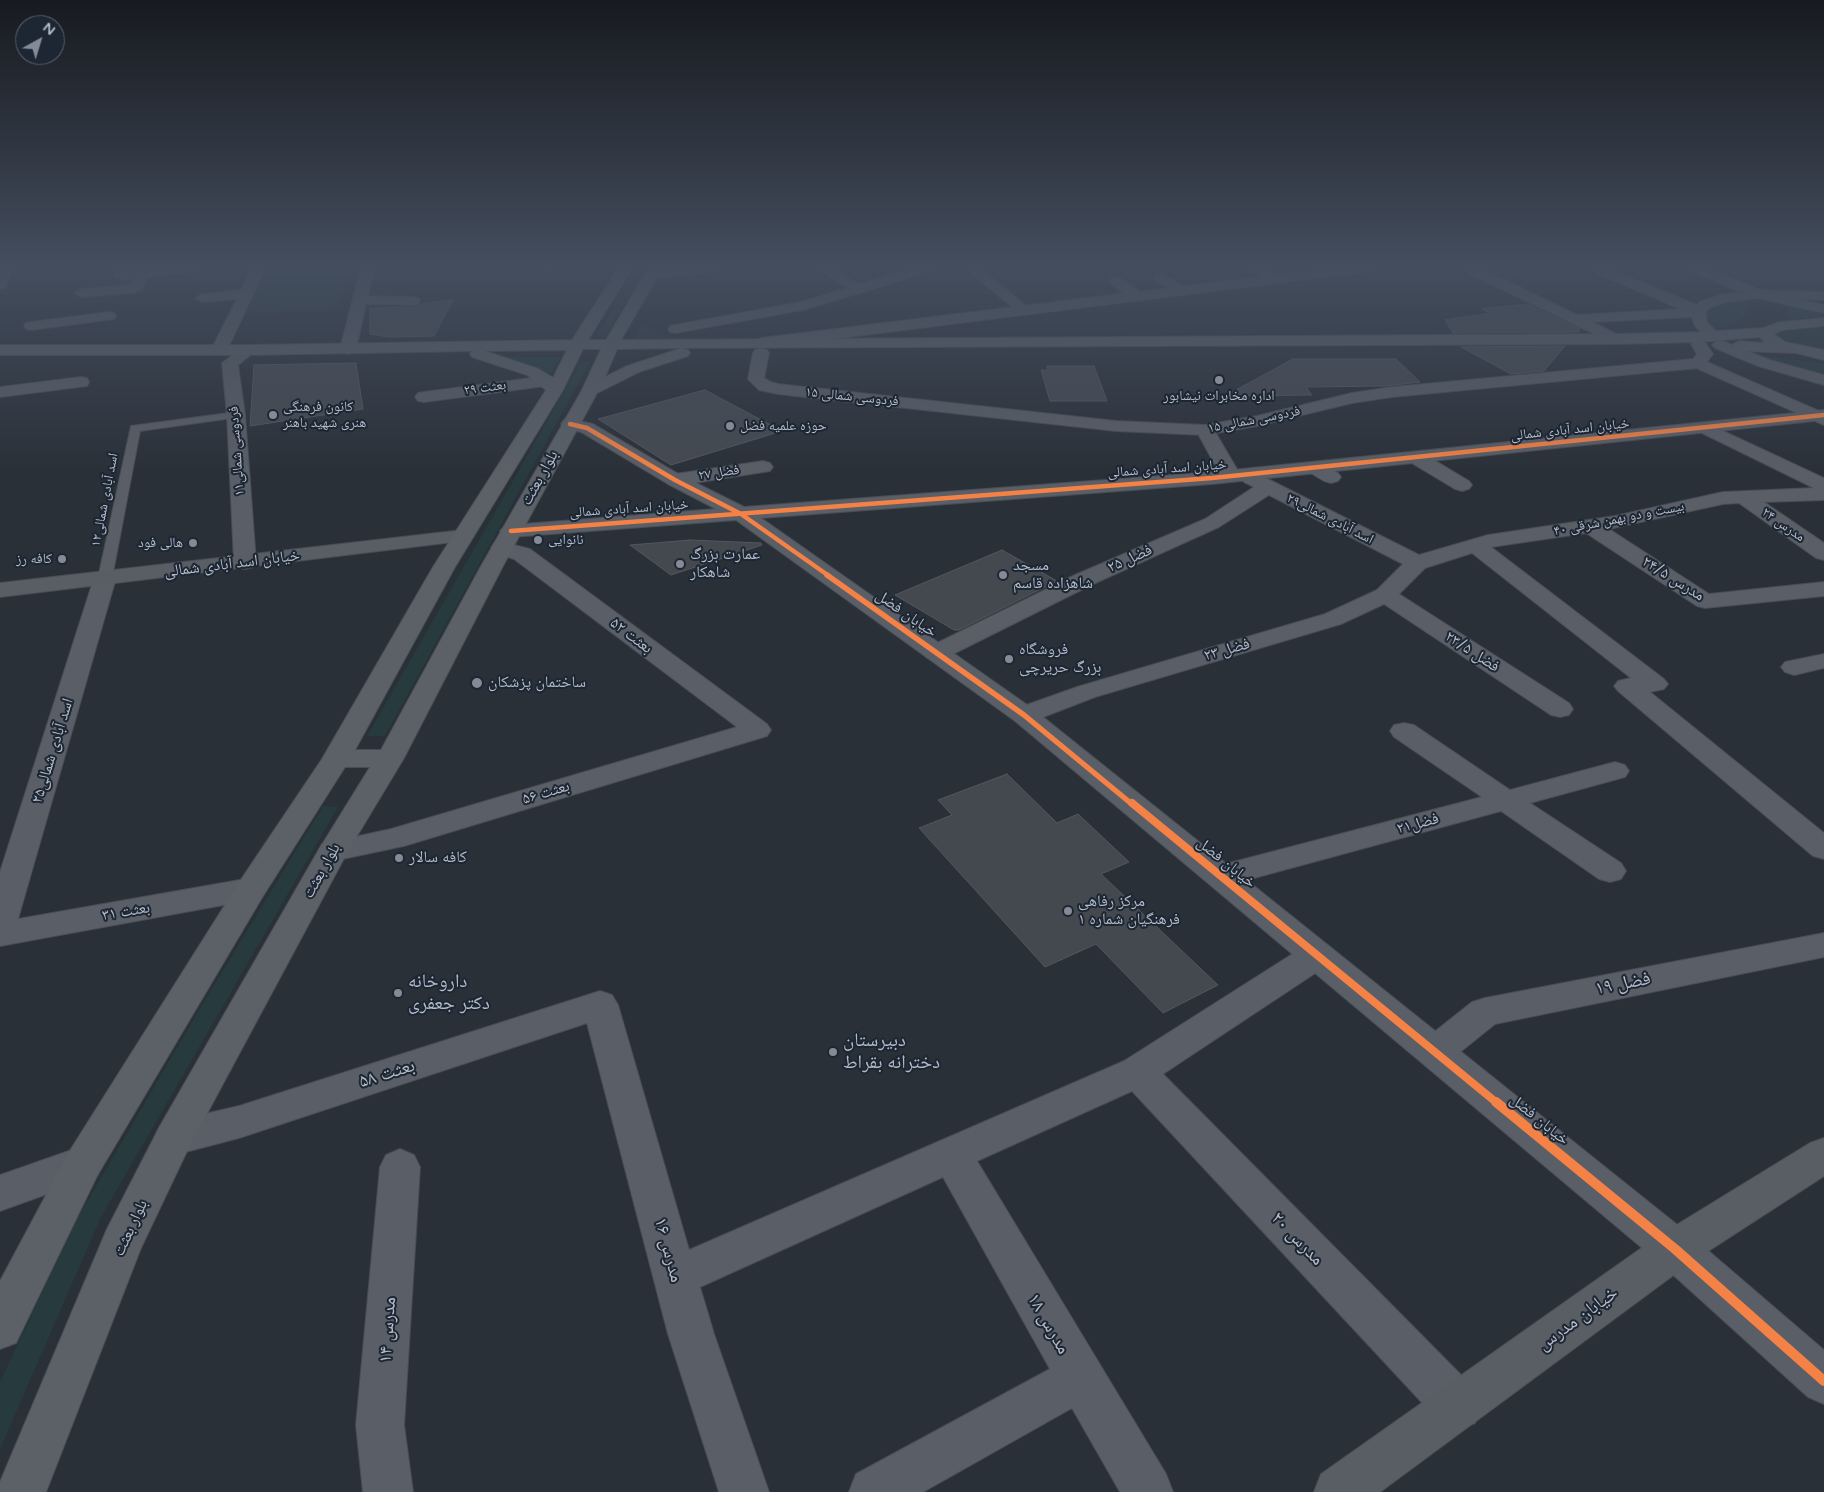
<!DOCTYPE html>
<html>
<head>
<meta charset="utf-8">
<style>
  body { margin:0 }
  #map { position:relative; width:1824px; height:1492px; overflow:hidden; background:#2a3038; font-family:"Varela Round",sans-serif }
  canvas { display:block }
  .north { position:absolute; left:15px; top:15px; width:50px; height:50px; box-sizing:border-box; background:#1d2633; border:1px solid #59626f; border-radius:50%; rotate:39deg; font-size:14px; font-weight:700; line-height:20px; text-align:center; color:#b4bcc9 }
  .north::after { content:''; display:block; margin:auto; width:18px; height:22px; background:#848b96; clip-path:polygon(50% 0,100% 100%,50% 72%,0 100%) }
</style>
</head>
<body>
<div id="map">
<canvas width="1824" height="1492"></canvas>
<div class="north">N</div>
</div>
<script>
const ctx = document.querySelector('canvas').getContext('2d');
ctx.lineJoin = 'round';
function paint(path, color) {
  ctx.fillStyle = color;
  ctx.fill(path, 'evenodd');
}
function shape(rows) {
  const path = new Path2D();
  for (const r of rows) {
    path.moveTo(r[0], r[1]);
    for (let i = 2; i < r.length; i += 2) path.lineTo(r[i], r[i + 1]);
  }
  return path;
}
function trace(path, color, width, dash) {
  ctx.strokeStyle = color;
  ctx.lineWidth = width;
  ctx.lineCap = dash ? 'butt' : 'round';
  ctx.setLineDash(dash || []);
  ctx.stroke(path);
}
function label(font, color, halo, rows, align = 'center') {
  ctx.font = font + ' "Varela Round","Noto Naskh Arabic",sans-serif';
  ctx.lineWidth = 4;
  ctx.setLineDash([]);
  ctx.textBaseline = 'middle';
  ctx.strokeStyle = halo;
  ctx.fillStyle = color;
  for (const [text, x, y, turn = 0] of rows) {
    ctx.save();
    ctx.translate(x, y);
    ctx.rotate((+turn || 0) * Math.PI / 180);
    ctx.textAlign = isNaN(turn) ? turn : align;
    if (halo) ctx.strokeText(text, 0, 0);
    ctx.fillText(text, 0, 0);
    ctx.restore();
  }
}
paint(shape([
  [267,267,351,267,338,309,245,314],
  [637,267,643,267,605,338,595,338],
  [1475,267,1578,267,1583,269,1492,275],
  [1742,299,1748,303,1749,307,1741,320,1724,328,1714,329,1706,317,1710,309,1725,303],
  [1782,304,1788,304,1824,314,1824,317,1788,319,1789,310],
  [641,324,659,333,684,341,634,342],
  [1824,328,1824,352,1790,346,1776,337,1777,334,1793,330],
  [1761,355,1824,364,1824,374,1782,363],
  [504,357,560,357,549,376,533,367],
  [581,362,590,362,385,736,367,736],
  [323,806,338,807,101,1217,0,1449,0,1382,77,1219,202,1005]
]), '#273a3e');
const building = shape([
  [453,300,434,336,389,337,370,334,370,308,413,307,421,304,453,300],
  [1527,304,1580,329,1578,332,1453,333,1445,320,1491,313,1482,309,1527,304],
  [1565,346,1544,371,1511,374,1461,347,1565,346],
  [1293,359,1396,359,1420,382,1386,386,1306,387,1312,395,1225,396,1293,359],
  [356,363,363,409,250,426,254,365,356,363],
  [1047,366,1094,366,1107,401,1050,401,1041,370,1048,370,1047,366],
  [705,390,782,431,671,465,598,419,705,390],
  [690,540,761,543,762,545,671,575,630,545,690,540],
  [1002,550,1057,581,959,630,954,630,895,595,1002,550],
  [1007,774,1057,823,1078,814,1129,862,1101,874,1218,985,1163,1013,1096,944,1045,967,919,828,952,815,938,800,1007,774]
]);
paint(building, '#444950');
trace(building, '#52575f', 1);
const service = shape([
  [236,412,242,415,240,417,140,431,112,578,110,581,100,581,98,578,131,426,236,412]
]);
const minor = shape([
  [1,267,19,267,12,271,5,288,0,289,1,267],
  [117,267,131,267,129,271,165,267,205,267,198,271,146,277,142,290,133,293,81,297,74,293,81,289,131,285,133,279,124,280,116,278,114,275,117,267],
  [252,267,266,267,227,350,225,353,219,355,213,353,211,350,237,299,202,302,195,298,202,294,241,290,252,267],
  [361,267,375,267,368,296,413,297,418,298,420,301,418,304,413,305,366,304,356,349,354,352,348,354,342,352,340,349,361,267],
  [540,267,554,267,554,268,547,272,542,271,540,267],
  [684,267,723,267,716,271,652,279,645,275,652,271,684,267],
  [815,267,831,267,866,289,864,292,854,292,815,267],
  [964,267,979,267,1030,309,1028,312,1023,313,1018,312,964,267],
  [1248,267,1264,267,1281,279,1274,283,1269,282,1248,267],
  [1460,267,1478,267,1577,315,1680,309,1589,270,1587,267,1605,267,1697,305,1699,302,1720,295,1758,290,1824,292,1824,300,1758,298,1727,302,1709,308,1706,312,1707,322,1721,336,1718,339,1713,341,1708,339,1695,326,1692,317,1593,322,1620,336,1623,339,1620,342,1615,344,1462,270,1460,267],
  [1161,273,1185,287,1187,290,1185,293,1175,293,1156,280,1154,277,1156,274,1161,273],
  [1116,277,1121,278,1141,293,1143,296,1141,299,1131,299,1111,284,1109,281,1111,278,1116,277],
  [109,312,114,313,116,316,114,319,31,330,26,329,24,326,26,323,31,322,109,312],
  [1720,340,1770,360,1824,375,1824,385,1758,366,1715,348,1712,345,1715,342,1720,340],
  [249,345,255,347,257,350,238,365,245,415,256,562,253,567,245,569,237,567,234,562,227,415,222,363,243,347,249,345],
  [1698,358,1824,413,1824,425,1692,366,1690,363,1692,360,1698,358],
  [547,376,553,377,555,381,553,385,424,402,418,401,415,397,418,393,424,392,547,376],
  [81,377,87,378,89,382,87,386,0,397,0,387,81,377],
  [1706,423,1824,478,1824,500,1764,502,1824,543,1824,560,1816,558,1739,503,1723,504,1609,529,1709,594,1824,582,1824,596,1705,608,1697,606,1586,533,1491,547,1664,679,1668,684,1664,689,1650,692,1824,833,1824,859,1813,856,1618,691,1614,686,1618,681,1631,678,1472,553,1425,568,1399,594,1569,703,1573,709,1569,715,1560,717,1551,715,1384,604,1341,624,1095,697,1033,721,1024,723,1015,721,1011,715,1015,709,1077,687,1325,614,1377,590,1403,564,1269,495,1219,527,1091,585,945,658,936,660,927,658,924,653,927,648,1075,575,1205,519,1254,487,1244,482,1241,478,1244,474,1251,472,1258,474,1419,555,1488,535,1615,516,1723,492,1814,488,1700,432,1697,428,1700,424,1706,423],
  [1205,425,1211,426,1214,430,1241,476,1238,480,1231,482,1224,480,1221,476,1196,430,1199,426,1205,425],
  [1417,452,1424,454,1469,481,1472,485,1469,489,1462,491,1455,489,1410,462,1408,458,1410,454,1417,452],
  [763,461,770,463,773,467,770,471,675,486,668,484,665,480,668,476,675,474,763,461],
  [1316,462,1338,473,1341,477,1338,481,1331,483,1324,481,1309,472,1306,468,1309,464,1316,462],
  [502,542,530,549,767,724,771,730,767,736,404,846,333,861,322,858,318,851,322,844,391,829,737,727,514,559,494,553,491,548,494,543,502,542],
  [105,571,113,573,116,578,18,919,251,878,262,881,267,889,262,897,251,900,0,946,0,872,94,578,97,573,105,571],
  [1824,654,1824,668,1794,675,1785,672,1781,667,1785,662,1824,654],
  [1404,723,1414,725,1510,790,1615,762,1625,765,1629,771,1625,777,1530,803,1621,863,1626,871,1621,879,1610,882,1599,879,1501,811,1221,887,1210,884,1205,876,1210,868,1482,797,1394,737,1390,731,1394,725,1404,723],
  [1824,933,1824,957,1495,1024,1459,1053,1451,1064,1438,1069,1425,1064,1420,1054,1433,1033,1472,1002,1485,998,1824,933],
  [1317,943,1329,946,1334,955,1329,964,1163,1074,1475,1389,1482,1406,1475,1423,1458,1430,1441,1423,1132,1091,977,1161,1166,1474,1173,1492,1120,1492,1072,1408,923,1492,849,1492,856,1474,1050,1369,943,1177,700,1287,714,1334,769,1492,719,1492,668,1334,587,1023,239,1138,174,1155,160,1150,154,1138,160,1126,174,1121,239,1106,600,991,612,995,618,1005,689,1250,1124,1061,1305,946,1317,943],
  [83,1146,97,1152,103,1164,97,1176,0,1211,0,1175,83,1146],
  [400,1149,414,1155,420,1167,404,1425,413,1492,363,1492,356,1425,380,1167,386,1155,400,1149]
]);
const tertiary = shape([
  [917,267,938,267,936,270,803,310,675,333,670,332,668,329,670,326,675,325,801,302,917,267],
  [1699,339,1704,341,1713,354,1704,366,1698,368,1392,397,1352,403,1257,426,1205,435,1116,431,778,394,759,390,748,379,753,353,755,350,761,348,767,350,769,353,764,378,771,382,778,384,1116,421,1205,425,1257,416,1352,393,1392,387,1693,359,1697,354,1691,344,1694,341,1699,339],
  [1824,410,1824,420,1212,484,761,518,1033,709,1690,1235,1824,1350,1824,1404,1808,1397,1660,1263,1015,721,736,520,511,537,504,535,500,531,504,527,511,525,716,509,668,484,581,432,564,428,561,424,564,420,570,419,593,424,682,476,744,507,1212,472,1824,410]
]);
const secondary = shape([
  [1340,267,1380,267,1373,271,761,348,756,346,753,343,756,340,761,338,1340,267],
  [1686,267,1705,267,1762,291,1824,305,1824,313,1753,297,1688,270,1686,267],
  [463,530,470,532,474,536,470,540,0,597,0,583,463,530],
  [1824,1138,1824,1176,1690,1263,1380,1492,1314,1492,1321,1474,1660,1235,1810,1143,1824,1138]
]);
const primary = shape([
  [619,267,633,267,588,340,606,340,649,267,663,267,621,340,1615,334,1699,332,1763,328,1780,322,1824,318,1824,326,1783,330,1774,334,1785,342,1824,350,1824,360,1796,353,1740,351,1735,349,1732,346,1735,343,1740,341,1765,343,1760,337,1699,342,1615,344,682,348,688,350,690,353,688,356,639,372,597,393,503,566,404,758,348,851,188,1149,141,1248,46,1492,0,1492,0,1482,107,1229,160,1126,318,851,370,767,345,767,263,896,97,1176,16,1343,0,1349,0,1281,69,1152,240,881,322,759,433,567,546,390,527,375,472,357,470,354,472,351,249,355,0,355,0,345,249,345,572,340,619,267],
  [682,348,627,366,605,377,617,349,682,348],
  [583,349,601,349,582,390,481,566,381,750,355,750,455,567,563,390,583,349],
  [567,350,553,378,539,369,485,351,567,350]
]);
trace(service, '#484c53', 2);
trace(minor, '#484c53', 2);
trace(tertiary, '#484c53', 2);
trace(secondary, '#484c53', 2);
trace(primary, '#484c55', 2);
paint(service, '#5a5e66');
paint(minor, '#5a5e66');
paint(tertiary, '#5a5e66');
paint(secondary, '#595d64');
paint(primary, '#5c6168');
trace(shape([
  [570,424,587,428,675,480,741,514,829,576],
  [511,531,1212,478,1824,415]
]), '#f48246', 4.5);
trace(shape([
  [827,575,1024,715,1133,805]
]), '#f48246', 5.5);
trace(shape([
  [1132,803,1497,1103]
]), '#f48246', 8);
trace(shape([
  [1496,1102,1675,1249,1824,1381]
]), '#f48246', 10);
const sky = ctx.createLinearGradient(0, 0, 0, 476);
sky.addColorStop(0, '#171a1f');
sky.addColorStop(0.56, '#444e5e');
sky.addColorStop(1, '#444e5e00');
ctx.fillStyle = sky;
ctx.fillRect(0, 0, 1824, 476);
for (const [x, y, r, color] of [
  [1219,380,5,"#848b96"],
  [273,415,5,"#848b96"],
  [730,426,5,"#848b96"],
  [538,540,5,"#848b96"],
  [193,543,5,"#848b96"],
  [62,559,5,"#848b96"],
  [680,564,5,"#848b96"],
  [1003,575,5,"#848b96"],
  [1009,659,5,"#848b96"],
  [477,683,6,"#848b96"],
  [399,858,5,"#848b96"],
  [1068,911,5,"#848b96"],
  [398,993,5,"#848b96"],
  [833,1052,5,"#848b96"]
]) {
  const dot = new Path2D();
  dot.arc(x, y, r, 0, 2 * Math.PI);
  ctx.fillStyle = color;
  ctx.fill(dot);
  trace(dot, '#1d2633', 2);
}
label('14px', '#b4bcc9', '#1d2633', [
  ["بعثت ۲۹",485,388,-8],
  ["فردوسی شمالی ۱۵",852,397,6],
  ["فردوسی شمالی ۱۵",1254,420,-11],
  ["خیابان اسد آبادی شمالی",1570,430,-6],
  ["فردوسی شمالی۱۱",237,451,-94],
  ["خیابان اسد آبادی شمالی",1167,469,-4],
  ["فضل ۲۷",719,473,-8],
  ["اسد آبادی شمالی۱۲",105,500,-79],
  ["خیابان اسد آبادی شمالی",629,509,-4],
  ["اسد آبادی شمالی۲۹",1330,519,27],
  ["بیست و دو بهمن شرقی ۴۰",1619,519,-11],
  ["مدرس ۲۴",1783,525,35]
]);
label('14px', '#b4bcc9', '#1d2633', [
  ["اداره مخابرات نیشابور",1219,396,"center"],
  ["کانون فرهنگی",283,407],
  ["هنری شهید باهنر",283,423],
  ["حوزه علمیه فضل",740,426],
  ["نانوایی",548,540],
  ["هالی فود",183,543,"right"],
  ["کافه رز",52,559,"right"]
], 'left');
label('16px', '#b4bcc9', '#1d2633', [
  ["بلوار بعثت",540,478,-61],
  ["فضل ۲۵",1130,559,-24],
  ["خیابان اسد آبادی شمالی",232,564,-7],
  ["مدرس ۲۴/۵",1673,579,32],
  ["خیابان فضل",906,614,35],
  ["بعثت ۵۲",631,636,37],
  ["فضل ۲۳",1227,650,-16],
  ["فضل ۲۳/۵",1472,652,33],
  ["اسد آبادی شمالی۲۵",53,751,-73],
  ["بعثت ۵۶",546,793,-17],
  ["فضل۲۱",1418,824,-15],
  ["خیابان فضل",1226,863,39],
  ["بلوار بعثت",322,871,-61],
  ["بعثت ۳۱",126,912,-10],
  ["خیابان فضل",1539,1120,39],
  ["بلوار بعثت",131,1228,-65]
]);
label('16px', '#b4bcc9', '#1d2633', [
  ["عمارت بزرگ",690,555],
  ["شاهکار",690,573],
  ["مسجد",1013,566],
  ["شاهزاده قاسم",1013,584],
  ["فروشگاه",1019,650],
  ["بزرگ حریرچی",1019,668],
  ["ساختمان پزشکان",488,683],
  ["کافه سالار",409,858],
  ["مرکز رفاهی",1078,902],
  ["فرهنگیان شماره ۱",1078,920]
], 'left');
label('19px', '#b4bcc9', '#1d2633', [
  ["داروخانه",408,982],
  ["دکتر جعفری",408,1004],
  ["دبیرستان",843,1041],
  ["دخترانه بقراط",843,1063]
], 'left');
label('19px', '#b4bcc9', '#1d2633', [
  ["فضل ۱۹",1623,984,-11],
  ["بعثت ۵۸",387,1074,-18],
  ["مدرس ۲۰",1297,1239,46],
  ["مدرس ۱۶",668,1250,75],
  ["خیابان مدرس",1578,1319,-36],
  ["مدرس ۱۸",1048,1324,60],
  ["مدرس ۱۴",388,1330,-86]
]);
</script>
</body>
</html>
